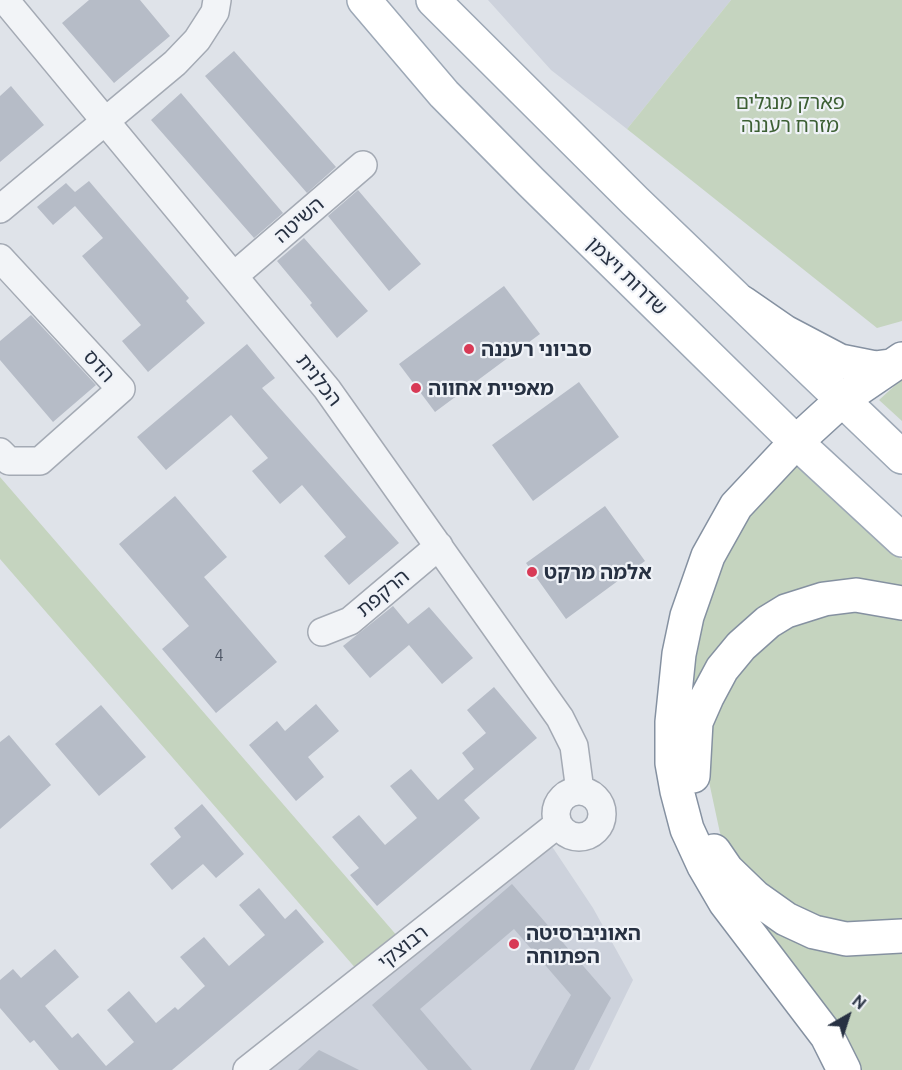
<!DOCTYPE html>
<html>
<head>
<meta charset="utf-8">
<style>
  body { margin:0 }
  #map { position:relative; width:902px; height:1070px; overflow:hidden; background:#dfe3e9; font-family:Ubuntu,sans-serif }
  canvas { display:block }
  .north { position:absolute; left:818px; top:986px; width:60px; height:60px; -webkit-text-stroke:4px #eff2f7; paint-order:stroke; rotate:39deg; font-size:16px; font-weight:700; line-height:24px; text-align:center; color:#273142 }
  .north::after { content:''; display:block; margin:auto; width:21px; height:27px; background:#273142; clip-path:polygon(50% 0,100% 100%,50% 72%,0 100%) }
</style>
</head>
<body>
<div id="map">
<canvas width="902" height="1070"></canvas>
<div class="north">N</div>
</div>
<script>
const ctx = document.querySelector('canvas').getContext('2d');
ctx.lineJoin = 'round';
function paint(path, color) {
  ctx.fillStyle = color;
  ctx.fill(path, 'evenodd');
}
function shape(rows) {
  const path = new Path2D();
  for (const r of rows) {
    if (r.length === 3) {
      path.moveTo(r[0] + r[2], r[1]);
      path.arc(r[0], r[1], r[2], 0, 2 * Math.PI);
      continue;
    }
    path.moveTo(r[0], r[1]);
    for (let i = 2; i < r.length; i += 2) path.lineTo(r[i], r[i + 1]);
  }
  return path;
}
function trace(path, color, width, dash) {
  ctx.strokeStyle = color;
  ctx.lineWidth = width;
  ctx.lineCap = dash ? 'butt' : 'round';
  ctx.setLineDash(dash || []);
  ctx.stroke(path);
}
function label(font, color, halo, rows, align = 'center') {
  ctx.font = font + ' Ubuntu,"Noto Sans Hebrew",sans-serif';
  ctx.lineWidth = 4.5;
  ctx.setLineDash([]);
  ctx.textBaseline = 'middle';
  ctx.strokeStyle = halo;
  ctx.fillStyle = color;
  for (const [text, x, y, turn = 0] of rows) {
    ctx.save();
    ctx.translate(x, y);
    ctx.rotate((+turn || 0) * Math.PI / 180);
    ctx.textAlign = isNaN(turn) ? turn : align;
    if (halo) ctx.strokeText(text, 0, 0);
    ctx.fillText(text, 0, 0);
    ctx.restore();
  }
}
paint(shape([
  [488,0,731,0,627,129,551,70],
  [547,839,593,908,633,980,589,1070,257,1070]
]), '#cdd2dc');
paint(shape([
  [731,0,902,0,902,321,877,328,627,129],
  [902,379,902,421,879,400],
  [793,459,902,560,902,594,823,587,681,723,692,655,711,583,758,496],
  [0,477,405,945,364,978,0,559],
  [857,610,902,616,902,921,848,924,819,918,794,906,765,886,738,861,720,833,708,777,711,726,735,677,751,657,777,634,809,618],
  [748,906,902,947,902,1070,858,1070]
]), '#c5d4bf');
paint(shape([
  [89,0,140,0,170,36,114,83,62,23],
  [234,51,336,167,307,193,205,76],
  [11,86,44,125,0,162,0,96],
  [181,93,283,213,254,238,151,120],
  [89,181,189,298,186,301,205,323,148,372,122,341,141,325,82,256,103,238,75,206,53,225,37,207,66,183,75,192],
  [358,190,421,264,389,291,328,216],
  [304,238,368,311,337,338,310,305,312,303,277,261],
  [504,286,540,334,435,412,399,364],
  [31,315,96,385,53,422,0,360,0,341],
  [247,344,275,378,262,388,399,543,349,585,324,556,346,537,302,485,280,504,252,471,268,458,231,415,166,470,137,437],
  [579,382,619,437,533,501,492,445],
  [175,496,227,557,204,577,277,662,216,713,162,649,189,626,119,544],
  [605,506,645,561,566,619,526,563],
  [393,606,408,624,429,607,473,658,442,684,409,645,370,678,343,646],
  [494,687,537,738,464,800,480,818,377,906,350,875,359,868,332,837,359,815,385,845,417,818,390,786,411,769,438,800,474,769,462,753,486,733,467,710],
  [316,704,339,731,308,757,324,777,296,801,249,745,277,721,285,731],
  [101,705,146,757,99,796,55,744],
  [9,735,51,785,0,829,0,742],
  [202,804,244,854,216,878,203,864,172,890,150,864,181,837,174,828],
  [512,884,611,998,574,1070,530,1070,571,995,514,929,420,1009,472,1070,428,1070,372,1005],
  [259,888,285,919,296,909,324,942,172,1070,59,1070,34,1040,30,1043,0,1008,0,980,13,969,21,978,55,949,79,977,45,1006,72,1038,78,1033,106,1066,134,1042,107,1010,129,991,156,1023,175,1007,178,1010,205,986,180,957,204,937,229,966,265,935,239,905],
  [319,1050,359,1070,298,1070]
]), '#b6bcc7');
const minor = shape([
  [5,0,327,389,560,718,574,746,580,791],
  [0,209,175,63,197,40,215,12,217,0],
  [0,258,121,389,40,461,9,461,0,452],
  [235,275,363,165],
  [322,632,350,621,439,546],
  [579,814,23],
  [247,1070,558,824]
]);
const major = shape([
  [364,0,444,94,531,182,796,442,902,540],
  [433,0,635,201,902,457]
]);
const highway = shape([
  [743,303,785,332,840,361,875,368,890,366],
  [693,776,696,722,707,697,722,669,741,646,768,622,786,611,824,599,856,595,902,603],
  [714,851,727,870,755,897,786,919,814,932,846,939,902,936],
  [844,1070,827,1036,725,902,704,866,687,829,677,791,672,763,672,722,679,654,687,616,708,556,736,506,796,442,842,400,902,359]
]);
trace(minor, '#a4aab4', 30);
trace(major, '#9da8b6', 36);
trace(highway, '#8591a1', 36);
trace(minor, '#f2f4f7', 27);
trace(major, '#fff', 33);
trace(highway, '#fff', 33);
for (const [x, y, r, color] of [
  [469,349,6,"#d83a56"],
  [416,388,6,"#d83a56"],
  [532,572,6,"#d83a56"],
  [514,944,6,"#d83a56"]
]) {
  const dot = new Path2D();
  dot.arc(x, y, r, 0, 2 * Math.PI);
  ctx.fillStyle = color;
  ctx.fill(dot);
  trace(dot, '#eff2f7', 2);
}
label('16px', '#4b5463', null, [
  ["4",219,656]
]);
label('20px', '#3c5f33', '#eff2f7', [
  ["פארק מנגלים",790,102],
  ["מזרח רעננה",790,125]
]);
label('20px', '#273142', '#eff2f7', [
  ["השיטה",299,220,-41],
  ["שדרות ויצמן",627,276,44],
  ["הדס",99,366,48],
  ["הכלנית",319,380,52],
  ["הרקפת",383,593,-40],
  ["רבוצקי",403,947,-38]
]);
label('bold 20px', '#273142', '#eff2f7', [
  ["סביוני רעננה",481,349],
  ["מאפיית אחווה",428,388],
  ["אלמה מרקט",544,572],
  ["האוניברסיטה",526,933],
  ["הפתוחה",526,956]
], 'left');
</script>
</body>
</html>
